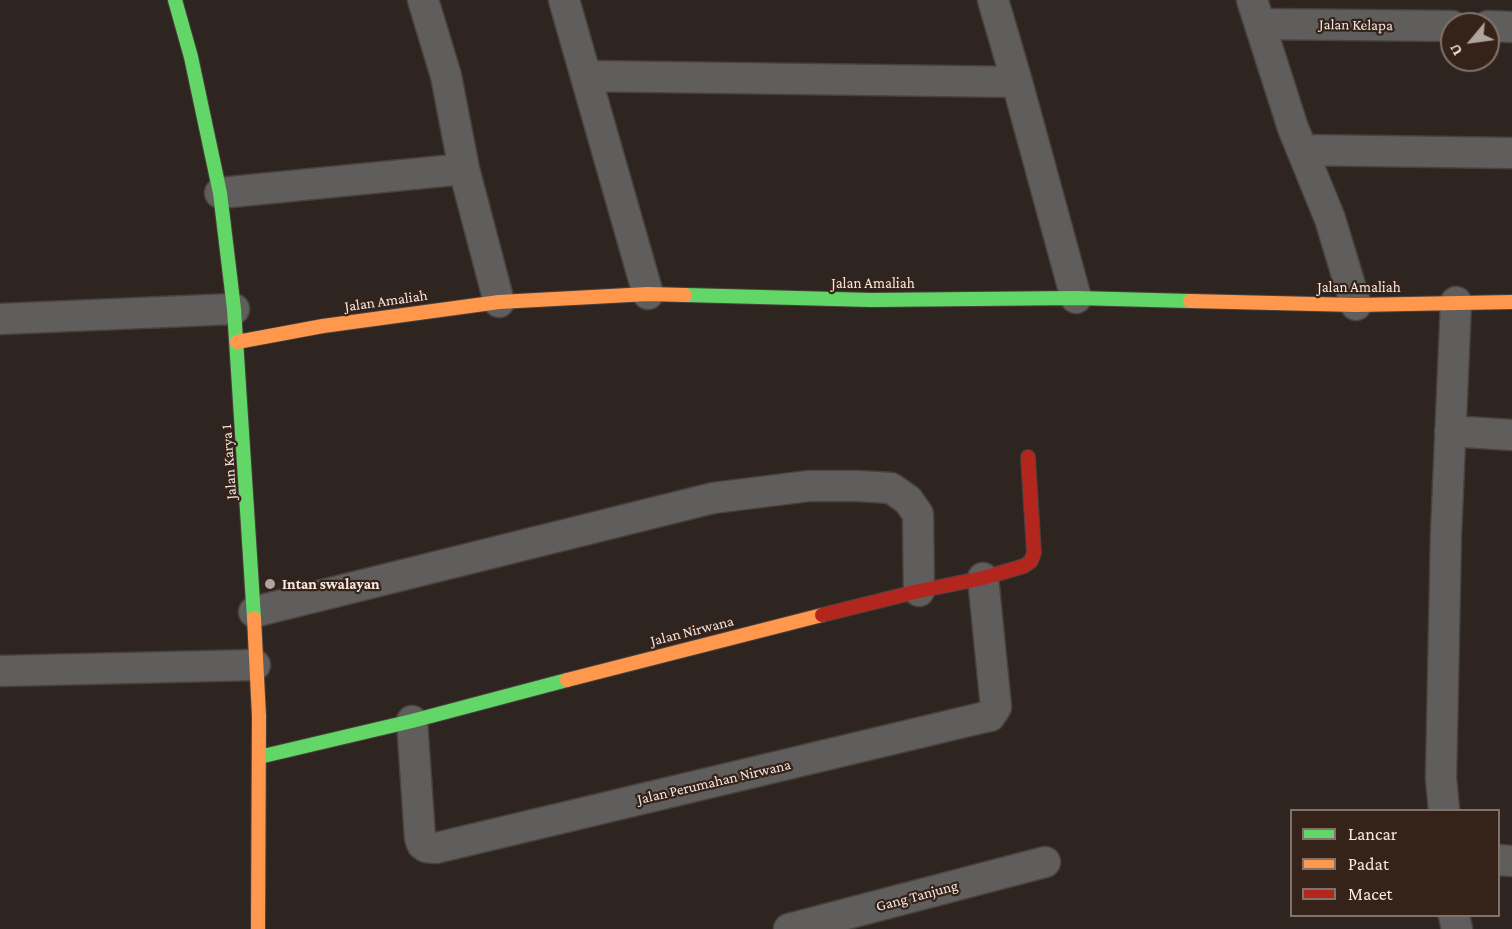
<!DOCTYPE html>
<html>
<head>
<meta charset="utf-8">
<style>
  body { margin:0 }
  #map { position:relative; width:1512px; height:929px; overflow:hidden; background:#2f2520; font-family:"Crimson Pro",serif }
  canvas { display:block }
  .legend { position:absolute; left:1290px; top:809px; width:210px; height:108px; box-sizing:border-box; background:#35231a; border:2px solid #82726a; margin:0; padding:8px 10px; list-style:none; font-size:18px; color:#f5e8e2 }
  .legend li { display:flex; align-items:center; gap:12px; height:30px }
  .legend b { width:30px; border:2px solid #82726a }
  .north { position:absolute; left:1440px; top:12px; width:60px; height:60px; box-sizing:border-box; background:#35231a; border:2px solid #82726a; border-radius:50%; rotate:241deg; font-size:16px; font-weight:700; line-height:24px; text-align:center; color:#f5e8e2 }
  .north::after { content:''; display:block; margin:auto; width:21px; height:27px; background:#b0a49e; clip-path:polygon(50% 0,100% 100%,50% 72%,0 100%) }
</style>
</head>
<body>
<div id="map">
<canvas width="1512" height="929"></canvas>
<ul class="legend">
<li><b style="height:8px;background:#63d668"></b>Lancar</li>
<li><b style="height:8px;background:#ff974d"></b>Padat</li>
<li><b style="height:8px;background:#b3261e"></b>Macet</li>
</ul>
<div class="north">U</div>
</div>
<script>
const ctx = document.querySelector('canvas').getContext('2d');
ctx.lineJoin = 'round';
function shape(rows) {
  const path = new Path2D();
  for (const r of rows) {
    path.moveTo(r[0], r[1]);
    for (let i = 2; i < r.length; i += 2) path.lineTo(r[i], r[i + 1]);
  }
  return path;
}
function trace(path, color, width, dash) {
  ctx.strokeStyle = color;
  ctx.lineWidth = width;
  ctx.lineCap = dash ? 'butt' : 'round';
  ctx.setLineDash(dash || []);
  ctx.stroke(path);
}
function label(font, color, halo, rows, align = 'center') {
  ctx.font = font + ' "Crimson Pro",serif';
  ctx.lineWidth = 4.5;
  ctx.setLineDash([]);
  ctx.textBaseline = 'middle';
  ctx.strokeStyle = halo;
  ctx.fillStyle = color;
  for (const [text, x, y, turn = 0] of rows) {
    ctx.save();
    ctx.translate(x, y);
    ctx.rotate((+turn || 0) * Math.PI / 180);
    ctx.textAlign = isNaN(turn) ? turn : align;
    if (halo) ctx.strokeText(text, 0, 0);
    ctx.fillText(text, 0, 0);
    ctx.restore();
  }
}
const street = shape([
  [423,0,446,76,464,169,499,302],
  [564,0,648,294],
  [993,0,1017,82,1076,298],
  [1252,0,1293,128,1330,219,1356,305],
  [1260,24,1452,26],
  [1488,26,1512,27],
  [586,76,1017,82],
  [1302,150,1512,153],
  [220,193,464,169],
  [0,319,234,309],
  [1450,431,1512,435],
  [254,612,713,498,809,486,857,486,891,488,908,500,918,514,919,591],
  [0,671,255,665],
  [412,721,420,838,422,844,426,847,436,848,981,718,990,716,996,707,983,578],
  [1444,810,1441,778,1446,534,1456,302],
  [1498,860,1512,861],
  [1454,916,1457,929],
  [789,929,1045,862]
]);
const fast = shape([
  [175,0,191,57,220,193,234,309,254,618],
  [685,295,871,300,1076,298,1190,301],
  [259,757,412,721,567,680]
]);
const slow = shape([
  [1190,301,1356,305,1512,302],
  [237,342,323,326,499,302,648,294,685,295],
  [254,618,259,716,258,929],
  [567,680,822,615]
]);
const jam = shape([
  [822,615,919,591,983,578,1024,566,1031,561,1034,553,1028,457]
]);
trace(street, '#49413d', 33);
trace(fast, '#49413d', 16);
trace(slow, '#49413d', 16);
trace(jam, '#49413d', 16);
trace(street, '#5f5e5c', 30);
trace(fast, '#63d668', 14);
trace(slow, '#ff974d', 14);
trace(jam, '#b3261e', 14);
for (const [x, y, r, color] of [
  [270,584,6,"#b0a49e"]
]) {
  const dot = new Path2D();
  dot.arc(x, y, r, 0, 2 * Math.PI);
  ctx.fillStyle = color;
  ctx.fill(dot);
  trace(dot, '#35231a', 2);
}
label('15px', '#f5e8e2', '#35231a', [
  ["Jalan Kelapa",1356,25,1],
  ["Jalan Amaliah",873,283],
  ["Jalan Amaliah",1359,287],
  ["Jalan Amaliah",386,301,-8],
  ["Jalan Karya 1",229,462,-94],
  ["Jalan Nirwana",692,631,-14],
  ["Jalan Perumahan Nirwana",714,782,-13],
  ["Gang Tanjung",917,896,-15]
]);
label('bold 15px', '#f5e8e2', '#35231a', [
  ["Intan swalayan",282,584]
], 'left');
</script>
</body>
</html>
